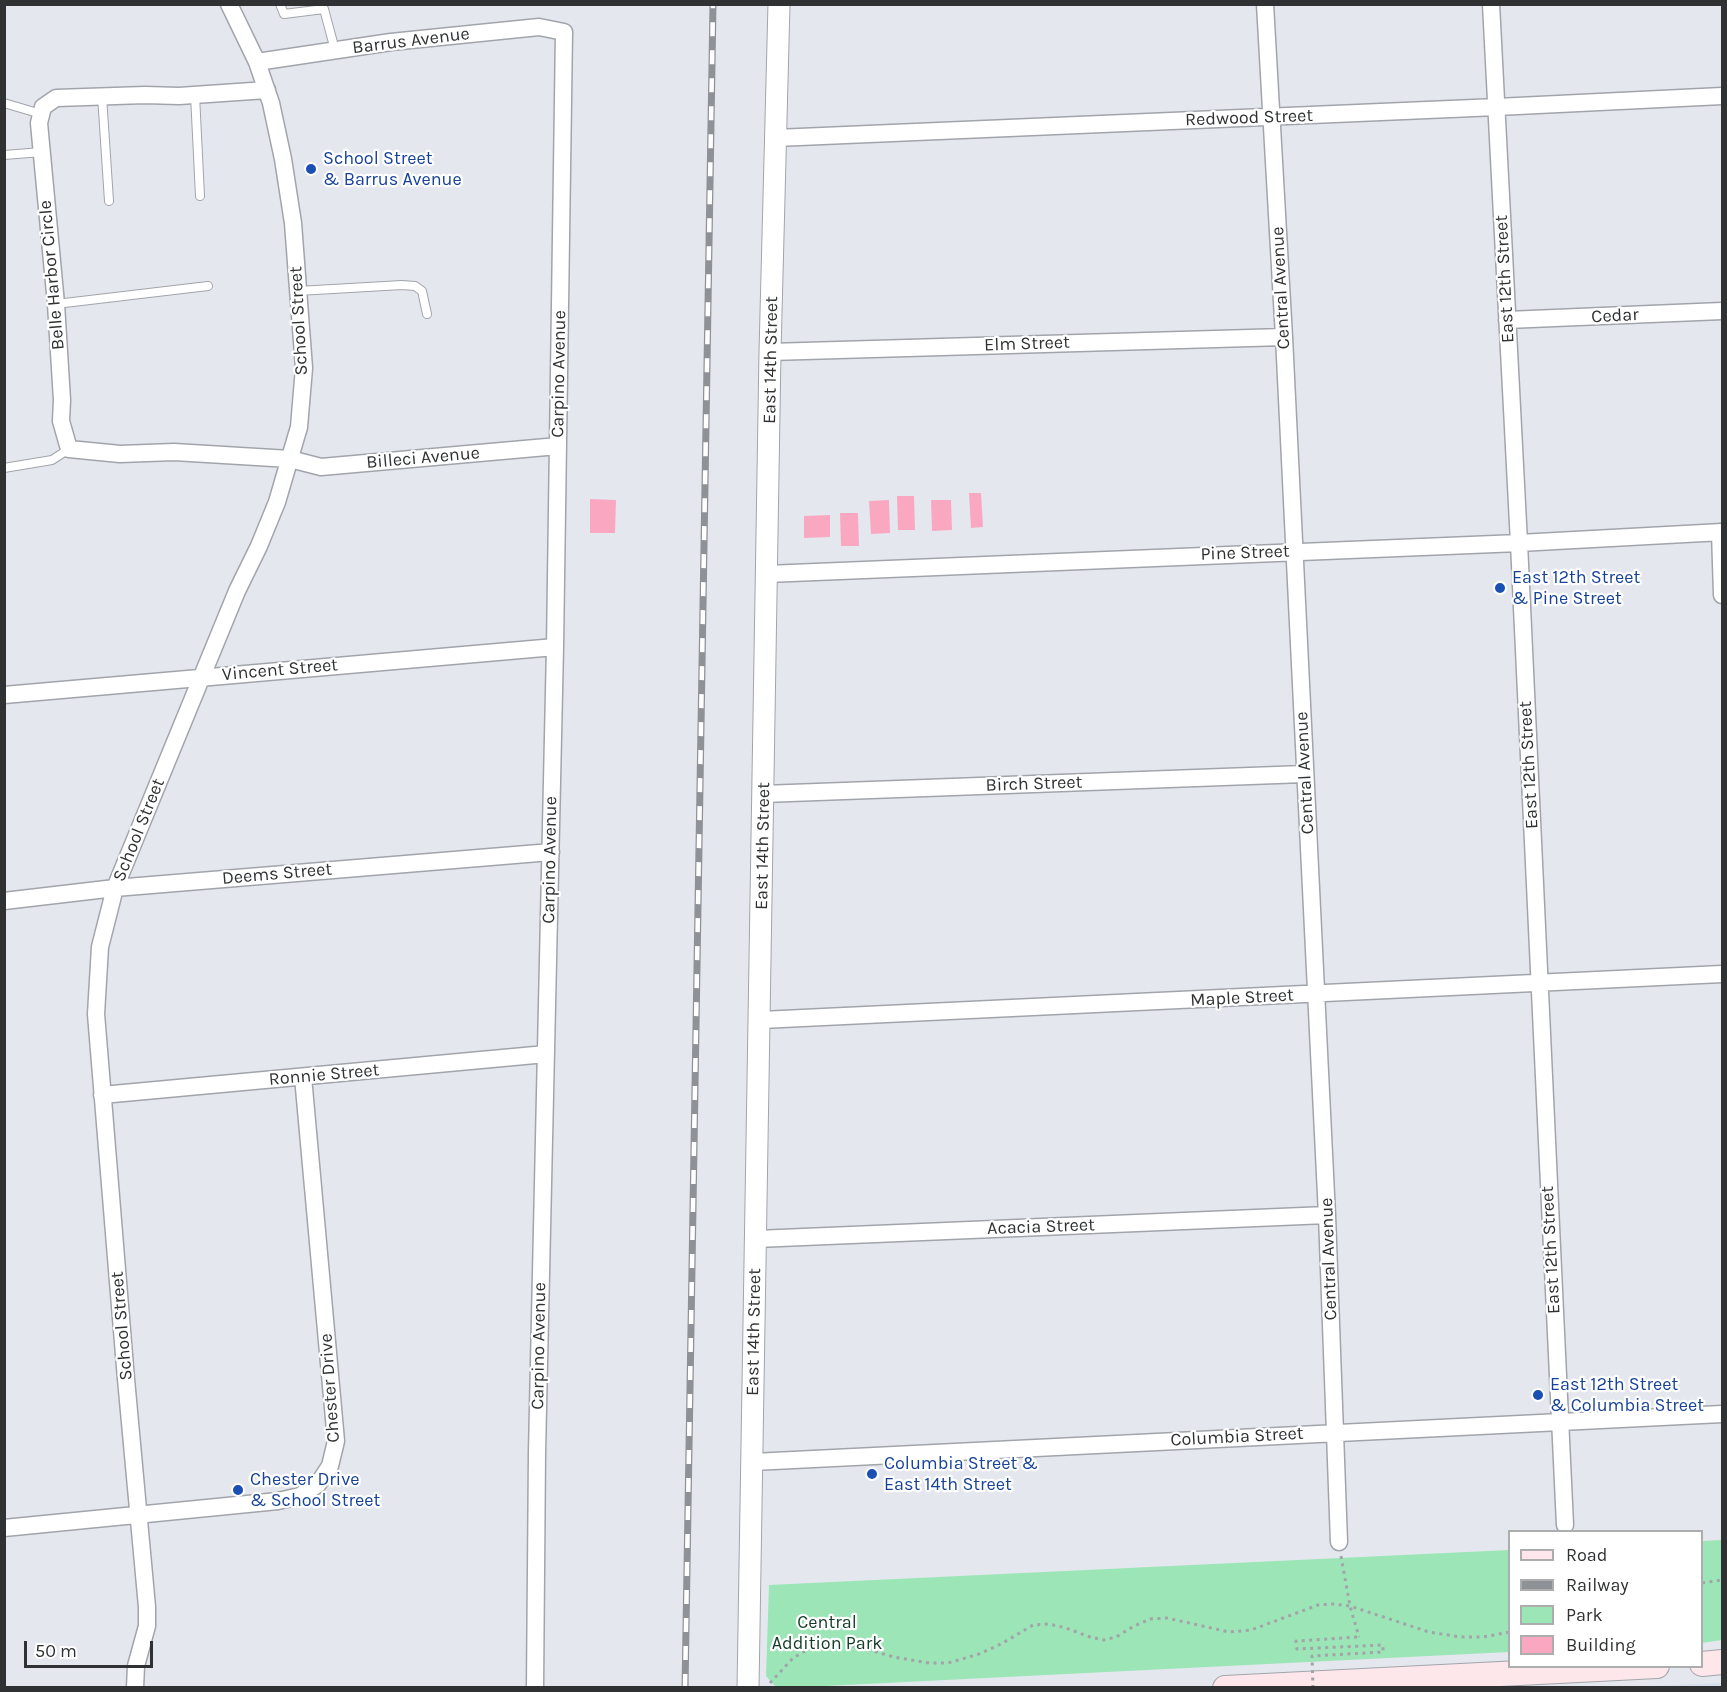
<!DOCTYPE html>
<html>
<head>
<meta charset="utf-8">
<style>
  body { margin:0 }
  #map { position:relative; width:1727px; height:1692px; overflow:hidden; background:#e4e8ee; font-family:Karla,sans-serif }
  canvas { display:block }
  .frame { position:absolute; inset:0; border:6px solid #2f3133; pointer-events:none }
  .legend { position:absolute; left:1508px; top:1530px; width:195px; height:138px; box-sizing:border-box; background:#fff; border:2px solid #acadad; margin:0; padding:8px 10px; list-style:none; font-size:18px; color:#2f3133 }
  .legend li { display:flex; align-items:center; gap:12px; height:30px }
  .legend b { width:30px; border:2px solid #acadad }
  .scale { position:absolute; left:24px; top:1641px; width:129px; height:27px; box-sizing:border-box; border:3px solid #2f3133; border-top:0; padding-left:8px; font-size:18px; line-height:21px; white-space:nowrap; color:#2f3133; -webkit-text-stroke:4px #fff; paint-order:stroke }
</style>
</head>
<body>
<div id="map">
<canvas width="1727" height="1692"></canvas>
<div class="frame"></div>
<ul class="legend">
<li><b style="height:8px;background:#fde7eb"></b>Road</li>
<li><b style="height:8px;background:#8e9195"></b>Railway</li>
<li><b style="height:16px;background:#9ce5b7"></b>Park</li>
<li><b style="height:16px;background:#faa8c2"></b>Building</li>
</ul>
<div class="scale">50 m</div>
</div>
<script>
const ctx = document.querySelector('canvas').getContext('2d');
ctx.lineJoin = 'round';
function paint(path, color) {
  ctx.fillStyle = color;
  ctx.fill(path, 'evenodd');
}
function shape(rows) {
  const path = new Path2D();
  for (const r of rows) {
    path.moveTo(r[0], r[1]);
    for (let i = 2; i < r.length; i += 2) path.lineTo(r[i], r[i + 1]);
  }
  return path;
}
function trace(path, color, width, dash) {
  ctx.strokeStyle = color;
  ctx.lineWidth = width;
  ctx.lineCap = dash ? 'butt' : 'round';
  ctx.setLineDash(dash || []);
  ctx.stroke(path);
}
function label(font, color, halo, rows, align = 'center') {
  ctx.font = font + ' Karla,sans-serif';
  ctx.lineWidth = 4.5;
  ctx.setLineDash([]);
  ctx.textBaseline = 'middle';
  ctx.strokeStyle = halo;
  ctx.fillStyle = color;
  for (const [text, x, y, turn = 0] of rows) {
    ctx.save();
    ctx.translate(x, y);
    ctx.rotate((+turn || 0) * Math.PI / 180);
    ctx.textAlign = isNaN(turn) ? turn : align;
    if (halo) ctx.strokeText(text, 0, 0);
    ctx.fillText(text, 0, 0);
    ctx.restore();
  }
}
paint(shape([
  [1722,1683,1722,1688,1623,1687]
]), '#d7dfec');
paint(shape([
  [1722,1540,1722,1640,1702,1643,1702,1541],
  [1509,1550,1509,1652,785,1688,775,1686,766,1676,769,1585]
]), '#9ce5b7');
paint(shape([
  [969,493,981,493,983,527,971,528],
  [897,496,914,496,915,530,898,530],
  [590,499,616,500,615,533,590,533],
  [889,500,890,533,871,534,869,501],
  [931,500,951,500,952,530,932,531],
  [840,513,858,513,859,546,841,546],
  [830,515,830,537,804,538,804,516]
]), '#faa8c2');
const service = shape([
  [280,4,284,14,324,9,335,50],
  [195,95,200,196],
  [102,96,109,201],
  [4,103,41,114],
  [4,155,42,152],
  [298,291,402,285,415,286,422,291,427,314],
  [56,304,208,286],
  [4,468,52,460,69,449]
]);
const minor = shape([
  [1265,4,1284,337,1327,1215,1339,1542],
  [1491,4,1519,543,1565,1525],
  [257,62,391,42,539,27,564,32,555,647,537,1452,535,1688],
  [267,90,179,96,145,95,56,98,43,107,39,123,56,304,62,400,61,421,69,449,120,454,174,452,290,459,321,467,558,446],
  [776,138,1497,107,1722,96],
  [1507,320,1722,311],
  [770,352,1284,337],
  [1720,532,1722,595],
  [767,574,1519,543,1722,532],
  [4,695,555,647],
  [763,794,1304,774],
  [4,901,115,888,551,852],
  [761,1020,1722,974],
  [102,1095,546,1054],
  [756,1239,1327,1215],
  [753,1462,1722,1414],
  [4,1528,278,1501,300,1496,318,1484,330,1466,336,1441,303,1077],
  [135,1688,136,1666,147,1626,147,1607,126,1379,96,1014,100,947,115,888,237,591,259,546,277,502,299,427,304,368,293,223,283,159,271,103,257,62,229,4]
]);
const tertiary = shape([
  [748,1688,770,352,779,4]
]);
const secondary = shape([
  [1702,1664,1722,1662],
  [1225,1688,1657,1666]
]);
trace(service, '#a1a5ab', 10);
trace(minor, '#a1a5ab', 19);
trace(tertiary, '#a1a5ab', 23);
trace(secondary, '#a1a5ab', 26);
trace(shape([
  [1341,1556,1350,1606,1359,1637],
  [1702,1583,1722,1580],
  [770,1683,793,1658,812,1647,834,1643,855,1646,894,1657,929,1663,948,1663,979,1654,1001,1644,1033,1625,1049,1624,1066,1628,1090,1637,1104,1640,1116,1637,1134,1626,1150,1619,1167,1618,1229,1632,1251,1630,1318,1605,1333,1604,1350,1606,1429,1632,1460,1637,1483,1637,1510,1632]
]), '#a1a4a8', 3, [3, 4.5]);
trace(service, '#fff', 8);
trace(minor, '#fff', 16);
trace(tertiary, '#fff', 21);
trace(secondary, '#fde7eb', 24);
const rail = shape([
  [685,1688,713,4]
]);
trace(rail, '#8e9195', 7);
trace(rail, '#fff', 4.5, [14]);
trace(shape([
  [1313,1688,1312,1656,1383,1652,1383,1645,1297,1649,1296,1641,1359,1637]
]), '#a1a4a8', 3, [3, 4.5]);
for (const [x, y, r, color] of [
  [311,169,6,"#1a4fb4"],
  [1500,588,6,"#1a4fb4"],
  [1538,1395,6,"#1a4fb4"],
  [872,1474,6,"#1a4fb4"],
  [238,1490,6,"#1a4fb4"]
]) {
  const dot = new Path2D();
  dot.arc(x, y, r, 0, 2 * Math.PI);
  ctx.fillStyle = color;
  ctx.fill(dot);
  trace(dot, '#fff', 2);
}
label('18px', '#2f3133', '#fff', [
  ["Barrus Avenue",411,41,-7],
  ["Redwood Street",1249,118,-2],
  ["Belle Harbor Circle",52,275,-95],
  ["East 12th Street",1505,279,-93],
  ["Central Avenue",1281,288,-93],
  ["Cedar",1615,316,-3],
  ["School Street",299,321,-93],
  ["Elm Street",1027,344,-2],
  ["East 14th Street",771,360,-89],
  ["Carpino Avenue",559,374,-89],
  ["Billeci Avenue",423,458,-5],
  ["Pine Street",1245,553,-2],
  ["Vincent Street",280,670,-5],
  ["East 12th Street",1529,765,-93],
  ["Central Avenue",1305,773,-93],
  ["Birch Street",1034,784,-2],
  ["School Street",139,830,-68],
  ["East 14th Street",763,846,-89],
  ["Carpino Avenue",550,860,-89],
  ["Deems Street",277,874,-5],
  ["Maple Street",1242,998,-3],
  ["Ronnie Street",324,1075,-5],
  ["Acacia Street",1041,1227,-2],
  ["East 12th Street",1551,1250,-93],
  ["Central Avenue",1329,1259,-92],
  ["School Street",122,1326,-95],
  ["East 14th Street",754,1332,-89],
  ["Carpino Avenue",539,1346,-89],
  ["Chester Drive",330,1388,-94],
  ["Columbia Street",1237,1437,-3]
]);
label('18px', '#164399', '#fff', [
  ["School Street",323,159],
  ["& Barrus Avenue",323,180],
  ["East 12th Street",1512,578],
  ["& Pine Street",1512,599],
  ["East 12th Street",1550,1385],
  ["& Columbia Street",1550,1406],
  ["Columbia Street &",884,1464],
  ["East 14th Street",884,1485],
  ["Chester Drive",250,1480],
  ["& School Street",250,1501]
], 'left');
label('18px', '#113c25', '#fff', [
  ["Central",827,1623],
  ["Addition Park",827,1644]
]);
</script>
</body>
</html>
